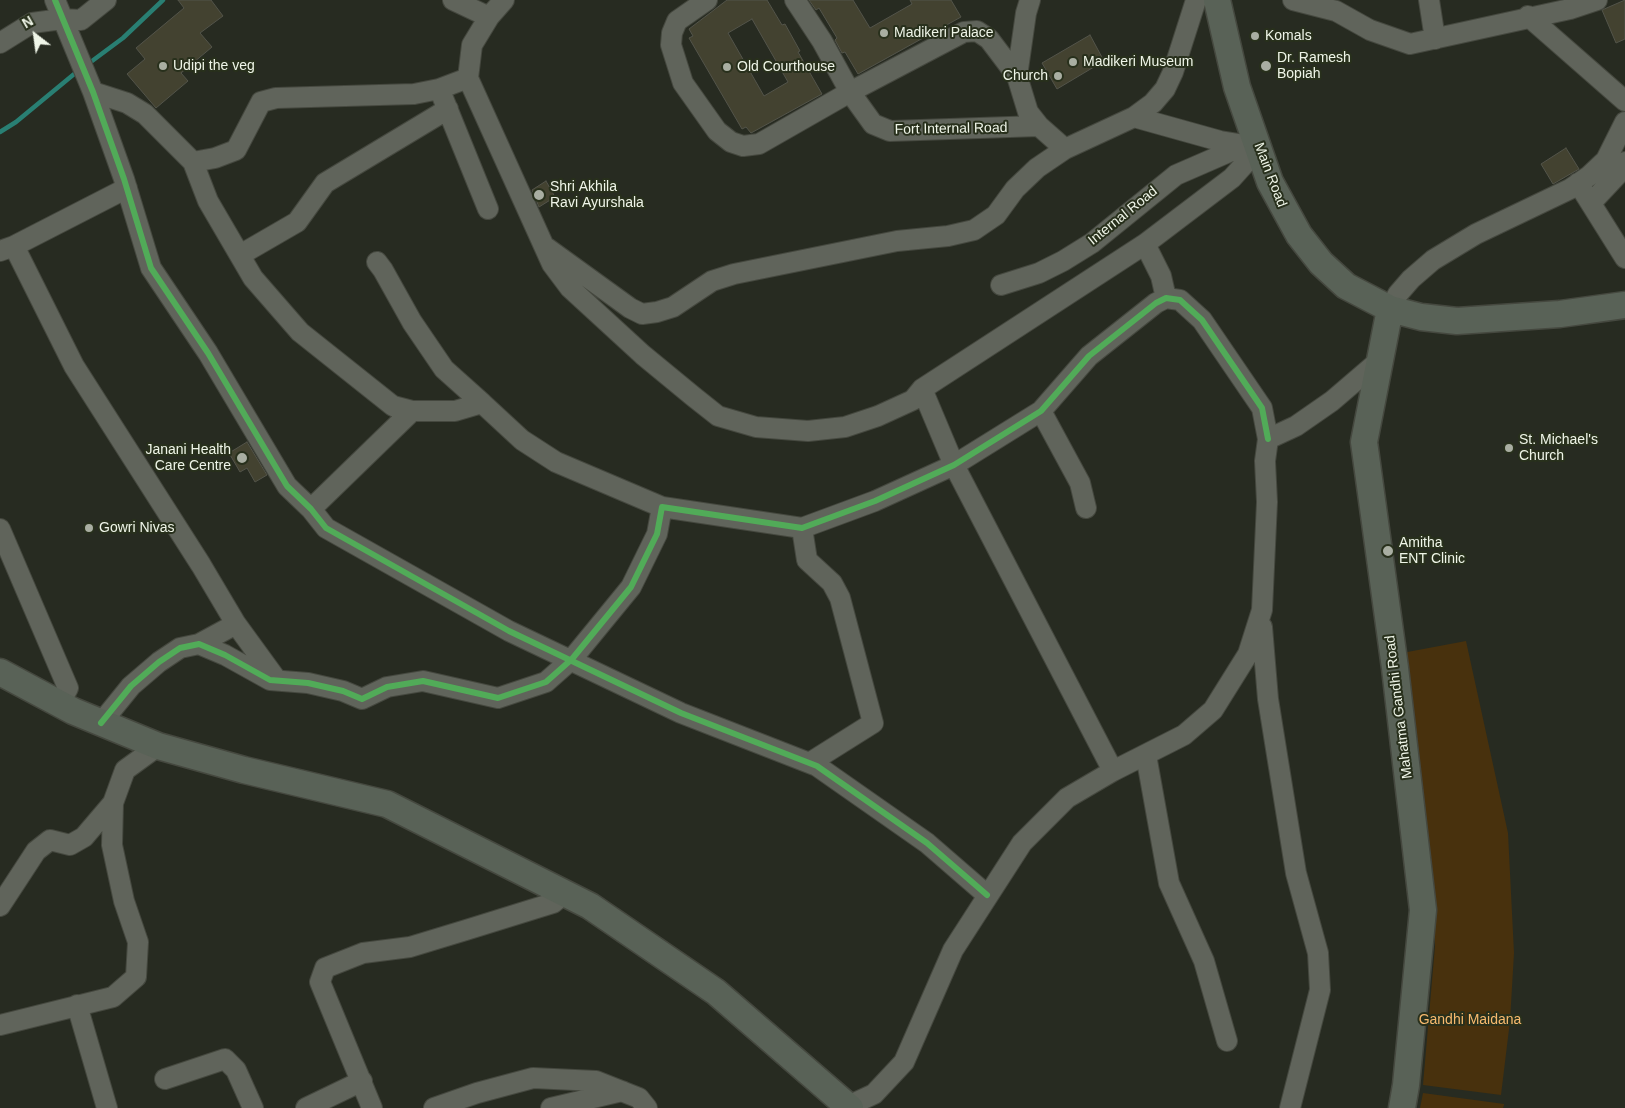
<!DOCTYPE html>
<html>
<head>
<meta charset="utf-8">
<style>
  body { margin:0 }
  #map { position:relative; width:1625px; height:1108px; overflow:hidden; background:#272b21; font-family:Helvetica,sans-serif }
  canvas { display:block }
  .north { position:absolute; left:10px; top:10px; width:50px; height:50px; -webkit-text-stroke:4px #28301c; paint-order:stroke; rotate:330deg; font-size:14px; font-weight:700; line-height:20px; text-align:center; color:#eff5e8 }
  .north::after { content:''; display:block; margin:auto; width:18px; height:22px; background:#eff5e8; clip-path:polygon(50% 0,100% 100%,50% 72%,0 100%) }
</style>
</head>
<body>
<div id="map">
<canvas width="1625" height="1108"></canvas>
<div class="north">N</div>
</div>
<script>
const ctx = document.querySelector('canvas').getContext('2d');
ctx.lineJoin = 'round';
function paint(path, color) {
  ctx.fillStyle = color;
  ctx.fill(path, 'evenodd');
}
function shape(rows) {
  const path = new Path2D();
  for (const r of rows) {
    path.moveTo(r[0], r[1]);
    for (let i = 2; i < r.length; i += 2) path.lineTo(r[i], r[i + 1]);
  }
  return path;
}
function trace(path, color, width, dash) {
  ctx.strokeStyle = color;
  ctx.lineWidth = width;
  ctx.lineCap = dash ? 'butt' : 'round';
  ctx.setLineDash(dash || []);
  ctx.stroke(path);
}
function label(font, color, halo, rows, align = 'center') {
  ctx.font = font + ' Helvetica,sans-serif';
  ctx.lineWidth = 4;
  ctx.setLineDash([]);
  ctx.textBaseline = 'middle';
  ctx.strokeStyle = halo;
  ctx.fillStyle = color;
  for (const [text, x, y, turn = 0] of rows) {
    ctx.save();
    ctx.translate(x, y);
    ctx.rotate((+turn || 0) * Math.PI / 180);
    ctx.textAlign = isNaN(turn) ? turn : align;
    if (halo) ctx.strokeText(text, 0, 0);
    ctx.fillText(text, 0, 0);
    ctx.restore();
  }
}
paint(shape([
  [1466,641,1508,833,1514,953,1510,1021,1501,1095,1423,1085,1435,946,1433,889,1402,653],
  [1423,1093,1504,1104,1504,1105,1503,1108,1420,1108]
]), '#48310d');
trace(shape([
  [88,64,123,38,163,0],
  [0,132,16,122,79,70]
]), '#297f73', 4.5);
const building = shape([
  [178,0,211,0,223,16,200,33,212,47,181,73,188,81,156,108,127,74,145,59,136,48,184,8,178,0],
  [727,0,767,0,782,25,785,24,800,51,798,52,822,94,751,133,746,127,742,129,689,38,693,36,689,29,727,0],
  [752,19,788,82,764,96,728,33,752,19],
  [809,0,853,0,870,28,912,4,910,0,951,0,961,17,858,74,845,52,842,53,835,40,837,38,819,8,816,10,809,0],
  [1625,0,1625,39,1616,43,1602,10,1625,0],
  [1090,35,1104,61,1057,89,1042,63,1090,35],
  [1566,148,1579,169,1553,184,1541,164,1566,148],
  [546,181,555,197,539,207,532,190,546,181],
  [247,442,267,475,255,482,247,468,240,472,229,453,247,442]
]);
paint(building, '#434230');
trace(building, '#53544a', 1);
const minor = shape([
  [55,0,93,92,124,179,151,268,208,353,287,486,311,509,326,528,509,631,681,713,817,766,927,843,987,895],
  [453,0,489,17],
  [504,0,489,17,472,45,468,78,552,264,570,288,643,355,694,397,718,416,756,427,808,431,845,427,878,416,913,400,922,389,1145,244,1232,178,1259,148],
  [707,0,677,21,672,33,671,45,683,83,717,131,731,142,743,146,759,144,850,92,873,124,890,131,1039,126],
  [795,0,822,41,850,92,964,32,977,31,989,39,1017,76],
  [1030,0,1026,13,1017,76,1028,112,1039,126,1065,149],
  [1293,0,1336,11,1370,30,1410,44,1570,9,1597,0],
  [1429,0,1435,39],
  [1528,16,1625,101],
  [0,43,32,23,62,19,81,20,106,0],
  [93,92,127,103,145,114,193,162,208,201,253,278,300,332,393,406,412,411,455,411,482,403,522,440,556,462,662,507],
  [443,98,488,209],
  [1134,117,1220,141,1245,145],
  [193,162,215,158,236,150,261,102,276,98,414,94,439,89,468,78],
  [1578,183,1625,258],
  [1591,203,1621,171,1625,162],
  [1145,244,1161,276,1166,298],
  [14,246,74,366,201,565,236,624,199,644],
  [547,248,630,308,642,314,657,312,673,307,712,281,734,274,897,241,948,236,974,230,996,215,1015,189,1037,168,1065,149,1134,117,1153,103,1165,89,1173,72,1196,0],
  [0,251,14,246,127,188],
  [240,255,297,222,325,183,448,109],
  [377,262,383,270,412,322,444,369,482,403],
  [1001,285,1039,273,1063,261,1092,243,1176,175,1245,145],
  [1390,309,1398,294,1411,279,1433,260,1476,234,1570,189,1589,176,1606,160,1625,122],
  [922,389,954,465,1113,771],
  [1041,411,1080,483,1086,508],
  [311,509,412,411],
  [802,528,807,560,832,583,840,598,873,723,811,762],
  [0,529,68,688,59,704],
  [236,624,276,679],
  [1262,627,1268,699,1296,873,1318,953,1320,990,1290,1108],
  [101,723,131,686,159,662,180,648,199,644,225,655,270,680,308,683,343,691,362,699,387,687,423,681,498,698,546,682,572,659,631,587,657,534,662,507,802,528,875,501,954,465,1041,411,1089,356,1156,303,1166,298,1180,300,1202,320,1262,408,1268,439],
  [1146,755,1169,883,1204,961,1227,1041],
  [0,906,36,851,50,840,70,845,84,837,113,803],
  [77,1005,107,1108],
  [0,1025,113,997,136,977,138,942,124,901,112,845,113,803,125,770,158,746],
  [165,1079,225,1059,236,1070,253,1108],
  [848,1106,874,1094,904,1062,953,950,1022,843,1067,798,1113,771,1184,735,1213,710,1248,654,1262,610,1267,502,1265,461,1268,439,1296,426,1332,401,1381,359],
  [306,1108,362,1081],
  [372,1108,320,982,325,968,363,953,410,947,466,930,553,903,565,893],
  [434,1108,477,1093,533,1078,596,1081,639,1098,647,1108],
  [551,1108,622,1091]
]);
const major = shape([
  [1217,0,1237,87,1270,182,1299,235,1321,263,1346,286,1390,309,1421,317,1457,321,1560,314,1625,305],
  [1390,309,1364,442,1395,668,1423,910,1406,1085,1402,1108],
  [0,672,73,711,158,746,244,770,387,804,590,906,716,992,850,1108]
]);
trace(minor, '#45483f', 22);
trace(major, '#45483f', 29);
trace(minor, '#60645b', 20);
trace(major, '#596257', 26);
trace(shape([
  [55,0,93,92,124,179,151,268,208,353,287,486,311,509,326,528,509,631,681,713,817,766,927,843,987,895],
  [101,723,131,686,159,662,180,648,199,644,225,655,270,680,308,683,343,691,362,699,387,687,423,681,498,698,546,682,572,659,631,587,657,534,662,507,802,528,875,501,954,465,1041,411,1089,356,1156,303,1166,298,1180,300,1202,320,1262,408,1268,439]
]), '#51ab58', 6);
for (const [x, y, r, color] of [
  [884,33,5,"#a9aea2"],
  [1255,36,5,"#a9aea2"],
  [1073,62,5,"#a9aea2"],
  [163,66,5,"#a9aea2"],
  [1266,66,6,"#a9aea2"],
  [727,67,5,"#a9aea2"],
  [1058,76,5,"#a9aea2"],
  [539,195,6,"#a9aea2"],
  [1509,448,5,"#a9aea2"],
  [242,458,6,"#a9aea2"],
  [89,528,5,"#a9aea2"],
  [1388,551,6,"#a9aea2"]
]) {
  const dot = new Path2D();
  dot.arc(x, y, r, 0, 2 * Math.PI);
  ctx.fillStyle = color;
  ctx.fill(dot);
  trace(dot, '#28301c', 2);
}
label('14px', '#eff5e8', '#28301c', [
  ["Madikeri Palace",894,33],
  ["Komals",1265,36],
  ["Dr. Ramesh",1277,58],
  ["Bopiah",1277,74],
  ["Madikeri Museum",1083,62],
  ["Udipi the veg",173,66],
  ["Old Courthouse",737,67],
  ["Church",1048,76,"right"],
  ["Shri Akhila",550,187],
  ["Ravi Ayurshala",550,203],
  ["St. Michael's",1519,440],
  ["Church",1519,456],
  ["Janani Health",231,450,"right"],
  ["Care Centre",231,466,"right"],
  ["Gowri Nivas",99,528],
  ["Amitha",1399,543],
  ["ENT Clinic",1399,559]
], 'left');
label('14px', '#eff5e8', '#28301c', [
  ["Fort Internal Road",951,129,-1],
  ["Main Road",1270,175,69],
  ["Internal Road",1123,216,-39],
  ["Mahatma Gandhi Road",1399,707,-97]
]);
label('14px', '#f8ba6e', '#28301c', [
  ["Gandhi Maidana",1470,1020]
]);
</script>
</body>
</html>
